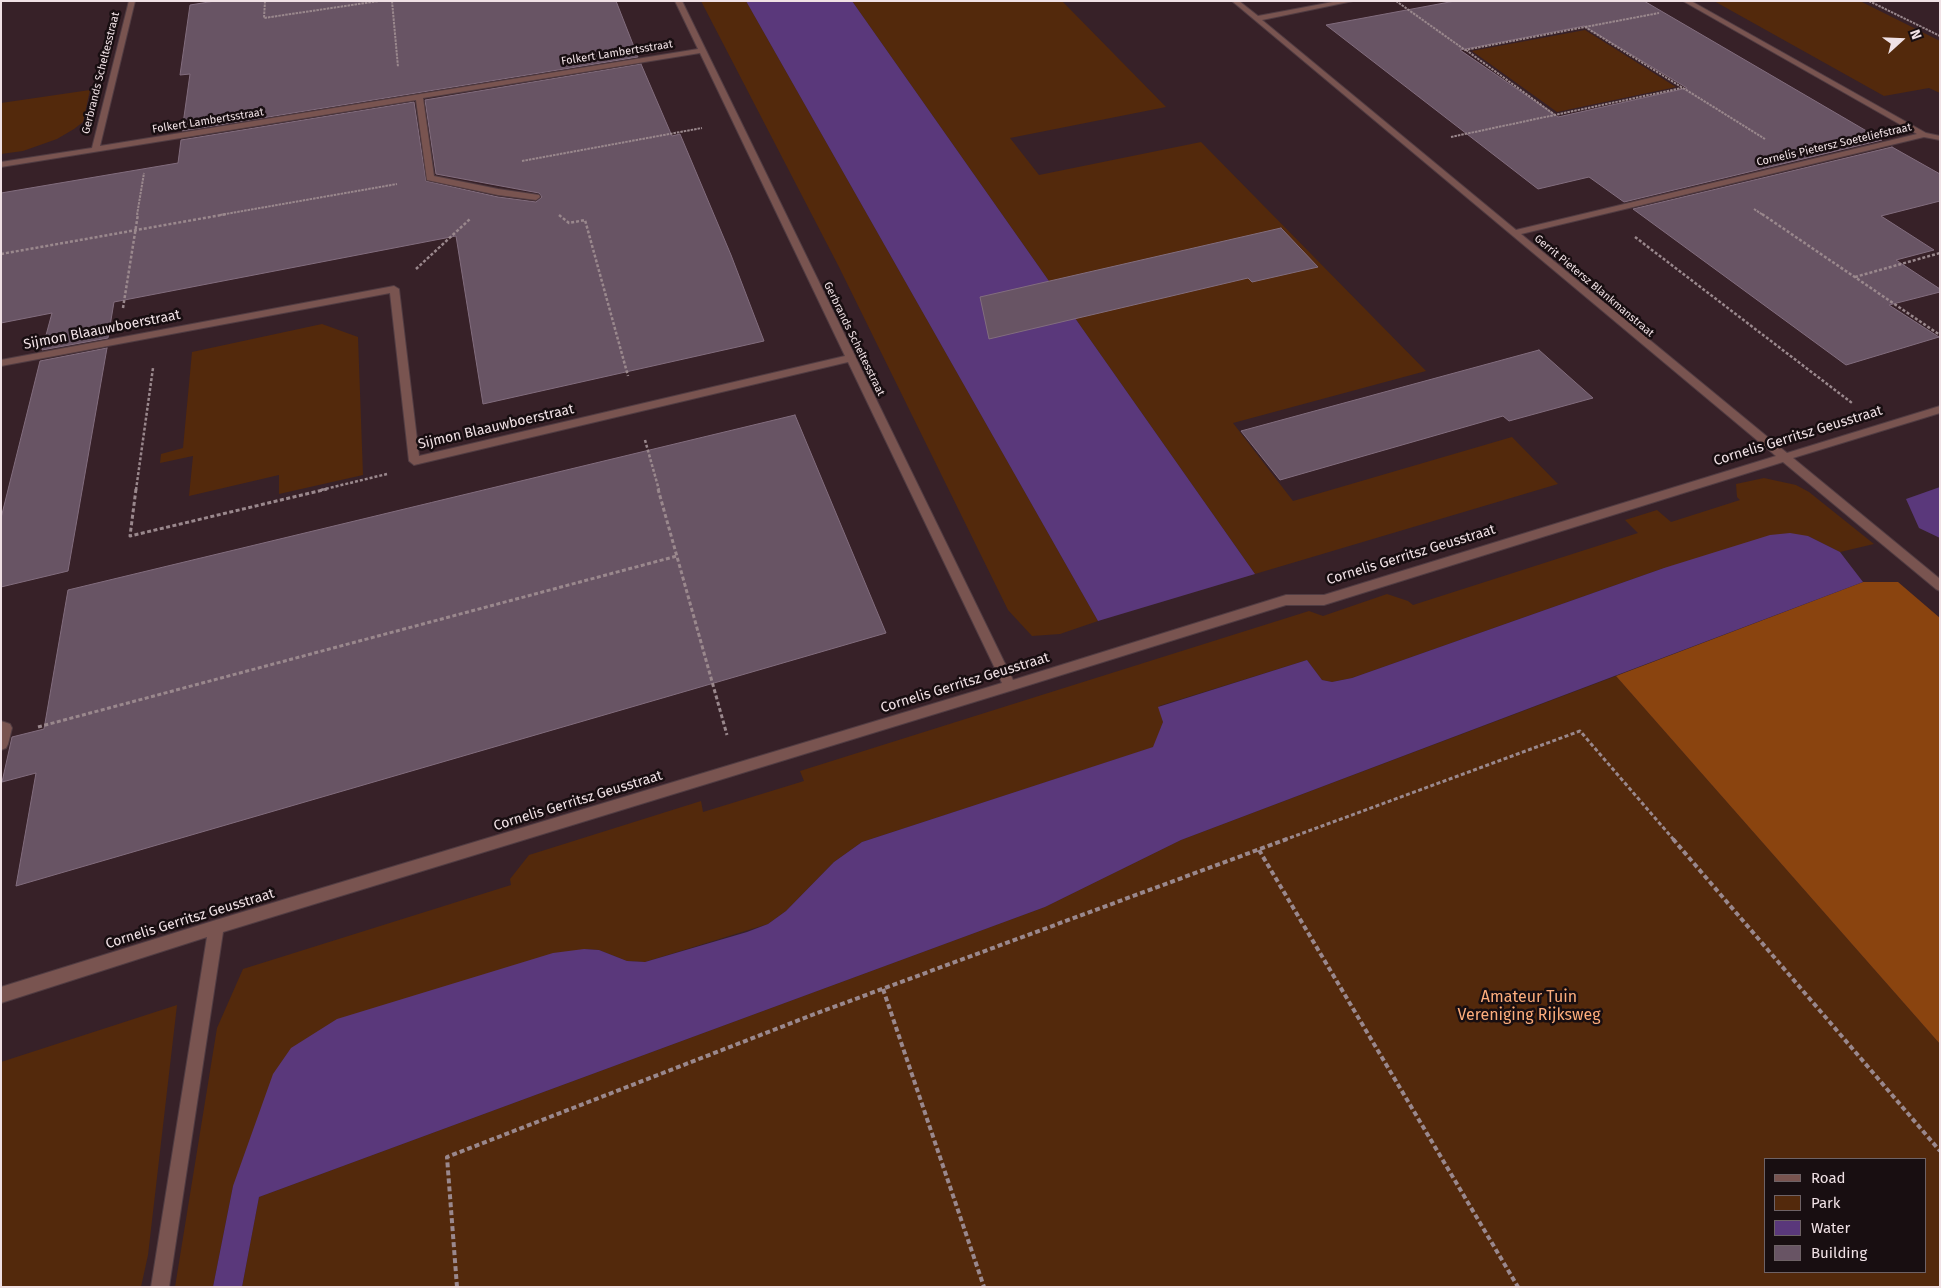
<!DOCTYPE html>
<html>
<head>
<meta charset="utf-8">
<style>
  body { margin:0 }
  #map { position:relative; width:1941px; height:1288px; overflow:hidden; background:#372128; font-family:"Fira Sans",sans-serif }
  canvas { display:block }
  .frame { position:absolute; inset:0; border:2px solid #f0e1e5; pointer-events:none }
  .legend { position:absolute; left:1764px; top:1158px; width:162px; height:115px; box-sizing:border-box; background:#180e11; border:1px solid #6e6266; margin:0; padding:6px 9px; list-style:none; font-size:15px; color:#f0e1e5 }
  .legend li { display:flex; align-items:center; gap:10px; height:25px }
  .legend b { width:25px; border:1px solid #6e6266 }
  .north { position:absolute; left:1876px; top:15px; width:50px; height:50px; -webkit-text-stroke:4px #180e11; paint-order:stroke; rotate:70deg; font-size:14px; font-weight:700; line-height:20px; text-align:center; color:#f0e1e5 }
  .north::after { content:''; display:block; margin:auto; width:18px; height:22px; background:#f0e1e5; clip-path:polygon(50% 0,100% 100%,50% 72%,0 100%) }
</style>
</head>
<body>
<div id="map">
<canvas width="1941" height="1288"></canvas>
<div class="frame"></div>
<ul class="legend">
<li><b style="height:6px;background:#795450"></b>Road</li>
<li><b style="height:14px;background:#53290c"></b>Park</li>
<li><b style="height:14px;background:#5a387b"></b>Water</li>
<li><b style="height:14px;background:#685464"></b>Building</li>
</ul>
<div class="north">N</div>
</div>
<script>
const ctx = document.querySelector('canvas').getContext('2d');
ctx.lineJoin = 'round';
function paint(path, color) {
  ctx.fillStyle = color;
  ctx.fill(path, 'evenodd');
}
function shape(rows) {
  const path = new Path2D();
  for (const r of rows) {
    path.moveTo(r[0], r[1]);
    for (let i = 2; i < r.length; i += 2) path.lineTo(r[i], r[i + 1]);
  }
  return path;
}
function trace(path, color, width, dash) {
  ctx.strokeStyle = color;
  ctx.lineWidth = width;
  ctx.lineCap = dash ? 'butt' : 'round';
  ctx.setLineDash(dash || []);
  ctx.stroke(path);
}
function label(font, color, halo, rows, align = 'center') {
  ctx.font = font + ' "Fira Sans",sans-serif';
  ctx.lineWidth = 5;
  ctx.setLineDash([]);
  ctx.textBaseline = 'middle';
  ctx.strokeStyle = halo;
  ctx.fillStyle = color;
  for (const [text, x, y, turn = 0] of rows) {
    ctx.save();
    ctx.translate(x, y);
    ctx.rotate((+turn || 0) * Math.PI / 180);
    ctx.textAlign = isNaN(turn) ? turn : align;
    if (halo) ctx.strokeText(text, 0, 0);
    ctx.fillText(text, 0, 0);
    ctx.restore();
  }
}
paint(shape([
  [701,1,746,1,1098,621,1060,634,1032,636,1008,610,839,267],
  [852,1,1062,1,1166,107,1010,138,1039,175,1201,142,1426,371,1233,423,1293,501,1512,437,1558,484,1255,574],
  [1714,1,1860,1,1940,41,1940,93,1929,88,1884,96],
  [1585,30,1676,87,1557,112,1472,51],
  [90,90,83,122,74,129,57,139,23,151,1,154,1,103],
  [322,324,358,337,363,475,279,494,279,475,189,496,193,456,160,463,161,454,183,448,192,352],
  [1764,478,1796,485,1809,492,1874,544,1840,552,1808,536,1664,568,1352,678,1332,682,1322,680,1307,660,1159,706,1163,722,1154,747,862,842,834,862,786,911,768,924,645,962,627,961,599,950,584,949,233,1186,213,1287,175,1287,217,1028,243,969,511,885,510,879,529,855,701,801,703,812,804,781,800,771,1309,611,1323,616,1387,594,1408,601,1413,605,1638,533,1625,520,1657,510,1671,522,1740,500,1737,497,1736,484],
  [1616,676,1940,1044,1940,1287,242,1287,259,1197,1045,907,1181,840],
  [1765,1159,1925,1159,1925,1272,1765,1272],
  [177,1005,148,1255,141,1287,1,1287,1,1062]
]), '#53290c');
paint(shape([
  [1863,582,1898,582,1940,618,1940,1044,1616,676]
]), '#8a440f');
paint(shape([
  [746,1,852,1,1255,574,1098,621],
  [1940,487,1940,538,1919,528,1906,499],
  [1790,533,1808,536,1840,552,1863,582,1181,840,1045,907,259,1197,242,1287,213,1287,233,1186,273,1074,291,1048,337,1019,553,953,584,949,599,950,627,961,645,962,747,932,768,924,786,911,834,862,862,842,1153,747,1163,722,1158,707,1307,660,1322,680,1332,682,1352,678,1664,568,1770,535]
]), '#5a387b');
const building = shape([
  [215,1,616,1,638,57,182,131,190,74,180,75,190,5,215,1],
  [1455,1,1644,1,1882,140,1624,202,1589,177,1538,189,1326,25,1455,1],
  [1584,26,1687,88,1558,117,1460,50,1584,26],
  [641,64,672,136,680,134,731,255,764,341,483,404,456,236,114,302,108,338,42,350,52,313,1,323,1,193,178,163,181,140,414,102,426,181,498,197,536,202,542,197,539,193,436,174,425,100,641,64],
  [1892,147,1940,174,1940,201,1881,216,1934,250,1896,260,1940,289,1940,292,1889,305,1939,337,1846,365,1633,209,1892,147],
  [1281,228,1318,267,1252,282,1248,278,989,339,980,297,1281,228],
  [107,348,68,571,1,587,1,518,40,361,107,348],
  [1539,350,1593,398,1509,421,1503,416,1280,480,1241,431,1539,350],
  [795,415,886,633,16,886,36,773,2,782,12,737,44,729,68,590,795,415]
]);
paint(building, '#685464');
trace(building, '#826d7e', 1);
const minor = shape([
  [129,1,135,1,100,146,698,49,675,1,682,1,1013,680,1286,595,1324,595,1776,456,1232,1,1239,1,1258,16,1338,1,1353,1,1262,20,1516,230,1917,134,1683,1,1691,1,1926,133,1940,136,1940,140,1924,137,1521,234,1787,453,1940,406,1940,413,1793,458,1940,579,1940,591,1936,589,1783,462,1324,605,1286,605,1010,691,223,932,169,1287,151,1287,207,937,1,1003,1,987,216,920,1002,683,848,362,414,465,409,461,390,293,1,366,1,360,394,286,399,289,419,456,845,356,700,53,423,98,434,176,498,189,539,195,540,197,536,200,498,195,427,180,416,100,1,167,1,162,92,148,129,1],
  [1,721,10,724,12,728,8,744,6,748,1,750,1,721]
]);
trace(minor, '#513c42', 2);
trace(shape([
  [265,1,264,18,379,1],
  [392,1,398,67],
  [1396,1,1465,50,1585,27,1765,139],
  [1869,1,1940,36],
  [1585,27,1659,13],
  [1466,50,1555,115],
  [1451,137,1682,88],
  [522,161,702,128],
  [1754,209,1763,215],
  [137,215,144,173],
  [220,215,397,184]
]), '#9a888d', 2, [2.5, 1]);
trace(shape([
  [1762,214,1940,335],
  [559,215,569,223,585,220,628,376],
  [1635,237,1852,403],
  [1,254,227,214],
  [416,269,470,219],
  [1855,277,1940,253],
  [123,308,138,214],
  [645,440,659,490],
  [136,490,153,368],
  [321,490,387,474]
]), '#9a888d', 2.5, [3, 2]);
trace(shape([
  [136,489,130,536,327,489],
  [658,489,727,735],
  [38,727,677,556],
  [1284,840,1580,731,1674,840]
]), '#9a888d', 3, [4, 2.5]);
trace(shape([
  [1673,839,1940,1151],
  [1259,850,1518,1287],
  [883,989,984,1287],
  [457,1287,447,1157,812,1015,1287,839]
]), '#9a888d', 4, [5, 3]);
paint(minor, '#795450');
label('11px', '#f0e1e5', '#180e11', [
  ["Folkert Lambertsstraat",617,53,-9],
  ["Gerbrands Scheltesstraat",101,73,-76],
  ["Folkert Lambertsstraat",208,121,-9],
  ["Cornelis Pietersz Soeteliefstraat",1834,145,-13],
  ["Gerrit Pietersz Blankmanstraat",1594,286,40],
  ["Gerbrands Scheltesstraat",854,339,64]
]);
label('14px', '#f0e1e5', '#180e11', [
  ["Sijmon Blaauwboerstraat",102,330,-11],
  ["Sijmon Blaauwboerstraat",496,427,-13],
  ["Cornelis Gerritsz Geusstraat",1798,436,-17],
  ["Cornelis Gerritsz Geusstraat",1411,555,-17],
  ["Cornelis Gerritsz Geusstraat",965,683,-17],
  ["Cornelis Gerritsz Geusstraat",578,801,-17],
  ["Cornelis Gerritsz Geusstraat",190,919,-17]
]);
label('16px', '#fdad7c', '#180e11', [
  ["Amateur Tuin",1529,998],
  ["Vereniging Rijksweg",1529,1016]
]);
</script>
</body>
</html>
